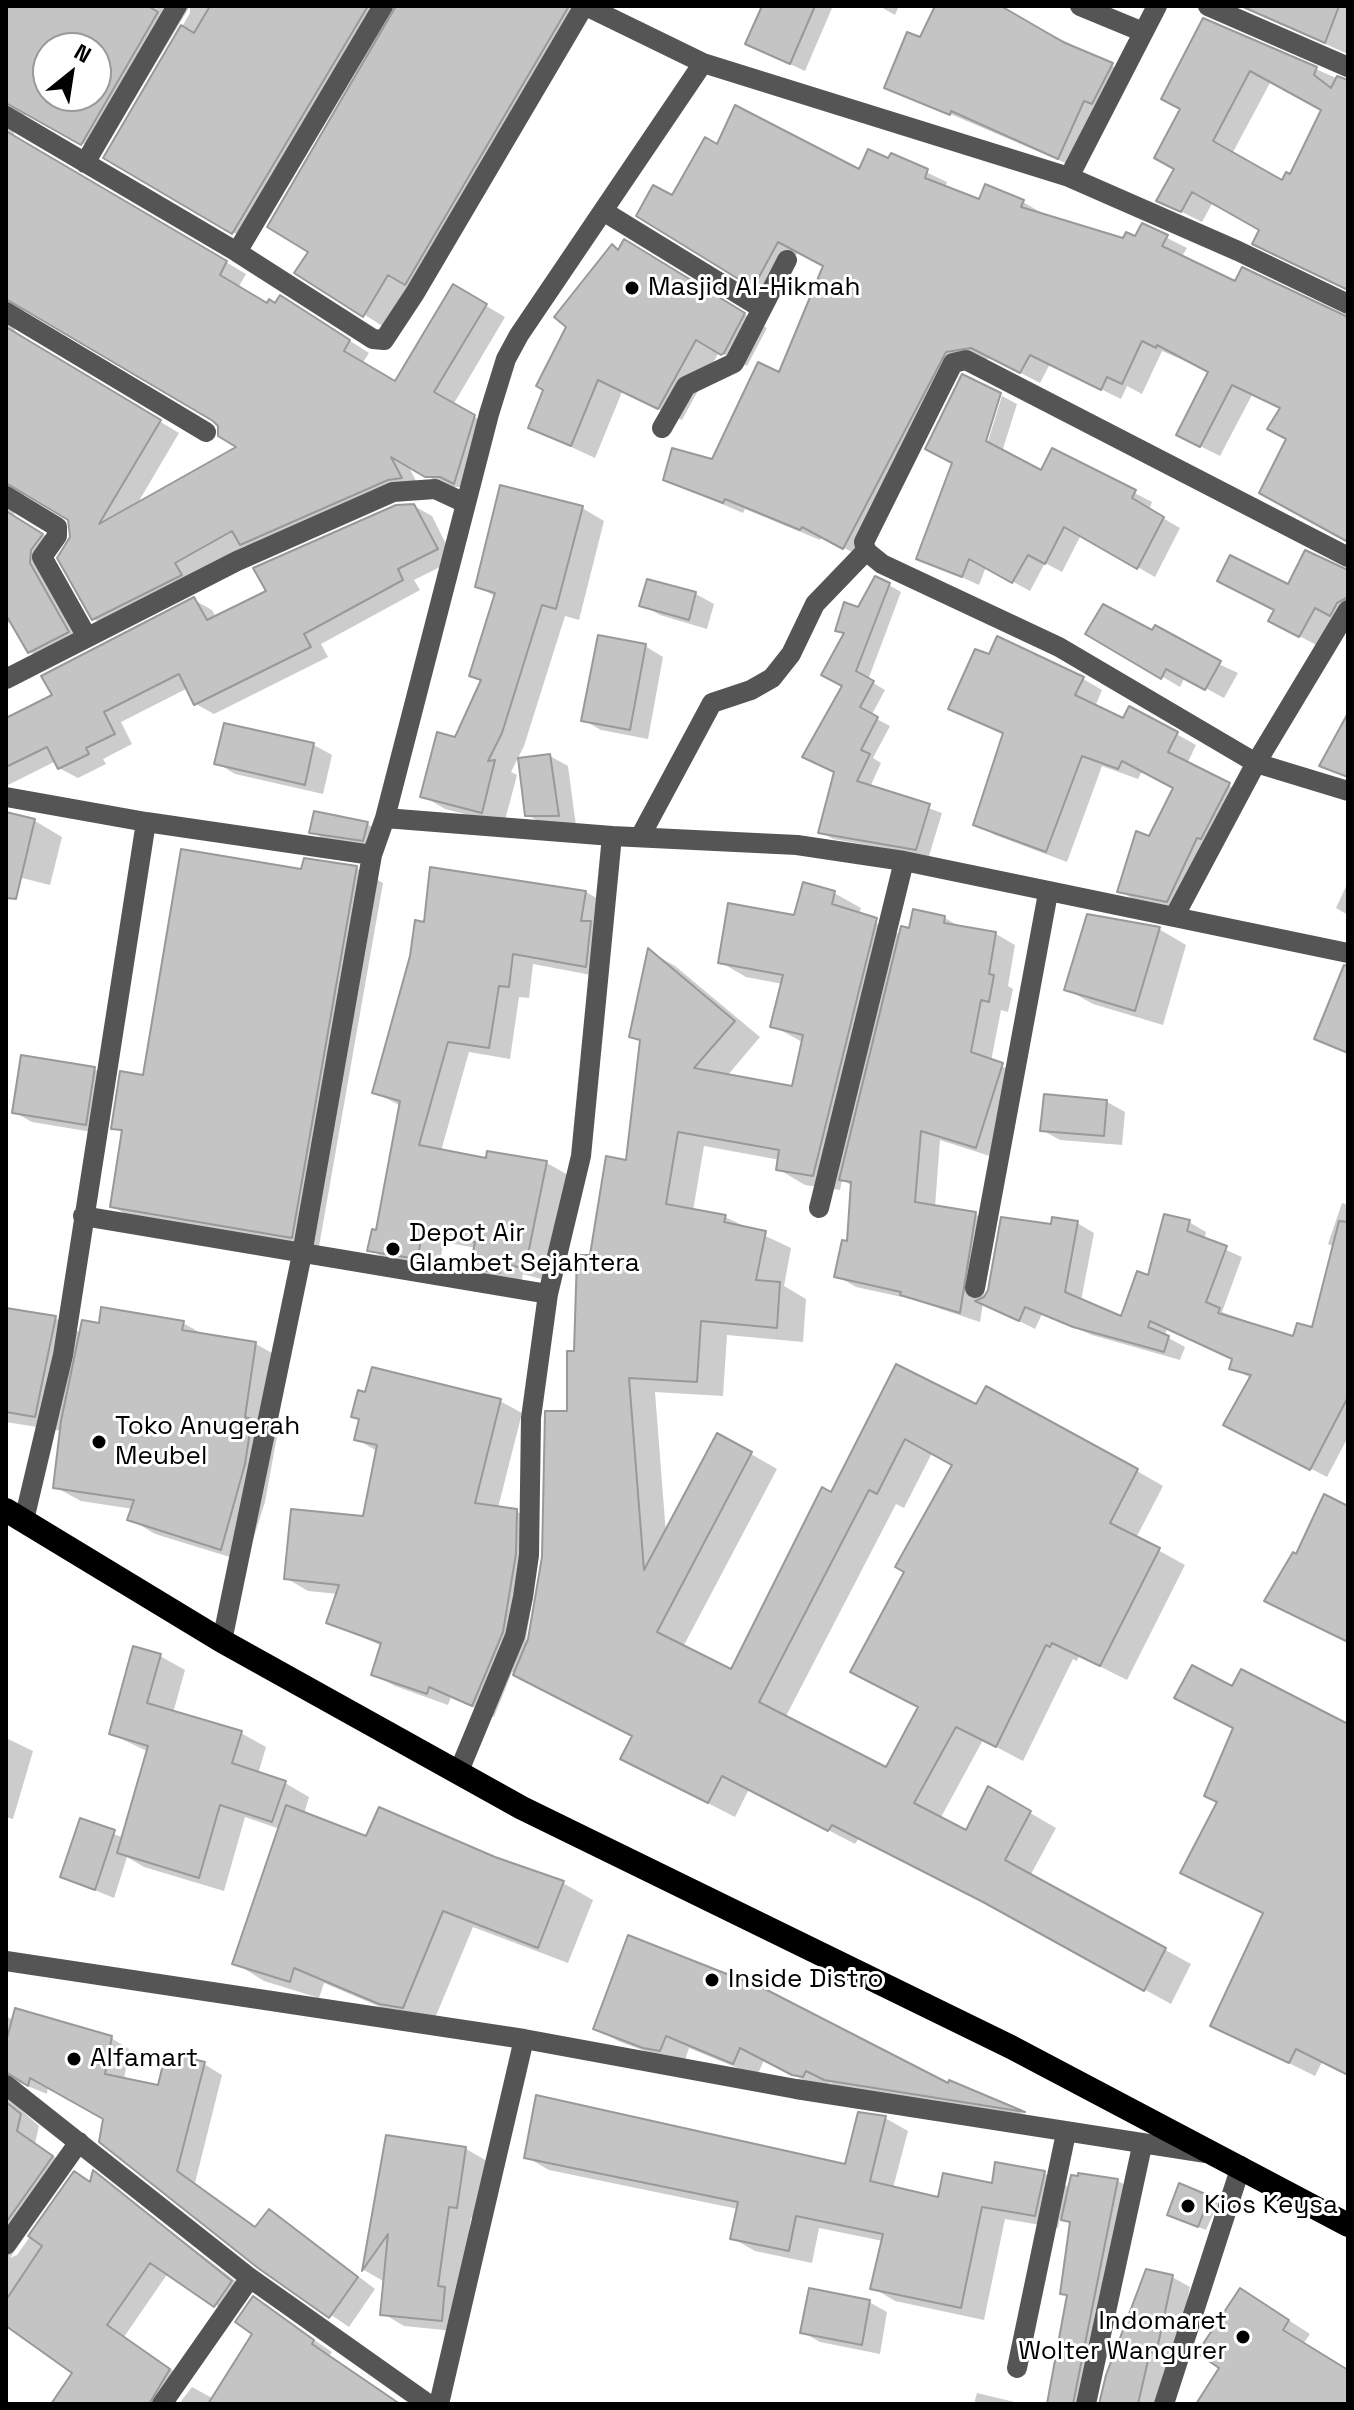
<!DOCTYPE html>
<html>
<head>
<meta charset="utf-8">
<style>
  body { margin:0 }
  #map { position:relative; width:1354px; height:2410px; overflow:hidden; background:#fff; font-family:"Space Grotesk",sans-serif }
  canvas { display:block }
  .frame { position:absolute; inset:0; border:8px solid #000; pointer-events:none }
  .north { position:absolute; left:32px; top:32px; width:80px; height:80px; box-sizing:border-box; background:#fff; border:2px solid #999; border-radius:50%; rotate:30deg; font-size:22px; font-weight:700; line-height:32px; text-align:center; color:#000 }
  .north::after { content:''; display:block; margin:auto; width:28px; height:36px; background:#000; clip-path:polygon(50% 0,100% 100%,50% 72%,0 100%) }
</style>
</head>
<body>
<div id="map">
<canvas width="1354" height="2410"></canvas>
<div class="frame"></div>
<div class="north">N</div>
</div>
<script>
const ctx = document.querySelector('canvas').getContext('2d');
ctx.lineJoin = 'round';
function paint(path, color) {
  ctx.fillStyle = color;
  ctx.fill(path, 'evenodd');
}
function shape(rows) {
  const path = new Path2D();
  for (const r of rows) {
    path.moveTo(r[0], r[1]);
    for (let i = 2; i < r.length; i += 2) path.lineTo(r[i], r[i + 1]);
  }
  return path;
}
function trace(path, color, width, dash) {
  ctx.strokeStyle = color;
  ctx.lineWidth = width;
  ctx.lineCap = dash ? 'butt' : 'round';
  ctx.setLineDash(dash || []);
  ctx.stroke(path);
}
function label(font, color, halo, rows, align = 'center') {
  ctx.font = font + ' "Space Grotesk",sans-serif';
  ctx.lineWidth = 6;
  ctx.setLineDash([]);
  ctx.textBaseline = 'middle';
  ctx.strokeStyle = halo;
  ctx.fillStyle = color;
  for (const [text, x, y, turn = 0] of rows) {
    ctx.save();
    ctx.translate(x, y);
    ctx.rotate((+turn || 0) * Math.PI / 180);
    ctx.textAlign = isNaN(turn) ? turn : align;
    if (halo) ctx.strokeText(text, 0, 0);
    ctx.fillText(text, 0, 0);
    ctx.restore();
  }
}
paint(shape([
  [6,6,190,6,101,154,33,115,21,115,14,122,14,135,246,274,238,288,267,305,300,309,369,353,362,364,396,383,454,287,505,317,453,405,494,428,462,487,447,487,408,465,420,489,262,555,245,546,194,574,114,630,94,619,70,519,33,495,21,495,12,507,15,516,61,546,50,562,88,644,49,663,30,652,11,619,6,627],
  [48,48,96,48,96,96,48,96],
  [26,309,214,419,240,447,136,506,179,433,19,337,12,325,15,316],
  [190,6,603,6,593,10,384,327,297,272,311,251,396,6,253,244,106,157,190,13],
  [772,6,832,8,805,71,747,44],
  [879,6,899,6,895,15],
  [937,6,1003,9,1130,75,1077,168,887,87,921,40],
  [1239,6,1348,6,1348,54],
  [1206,21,1343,81,1348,80,1348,289,1261,229,1213,202,1202,222,1158,200,1176,169,1182,109],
  [1271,81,1323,110,1291,176,1283,183,1232,154],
  [717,147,860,172,889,161,892,156,947,182,945,188,980,201,1023,202,1042,213,1041,216,1124,241,1136,239,1143,226,1187,248,1181,258,1236,284,1348,318,1348,542,1262,493,1288,439,1282,409,1252,395,1220,456,1198,445,1211,372,1162,351,1142,394,1127,386,1121,399,1050,364,1040,383,992,358,965,363,863,558,822,536,820,540,745,509,743,513,665,480,713,461,780,375,825,266,798,252,773,297,754,286,672,198],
  [620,252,648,255,767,328,747,366,719,352,682,420,622,392,595,458,530,428],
  [1002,396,1017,404,1002,452,1042,473,1053,451,1152,502,1149,510,1180,528,1155,577,1081,535,1062,572,1045,563,1030,591,986,567,979,585,919,558,981,449,985,451],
  [414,506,432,516,454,560,414,580,420,590,321,644,328,657,214,714,196,704,188,688,121,722,132,744,103,759,106,764,78,778,59,768,56,761,6,786,6,720,55,695,194,600,212,610,216,617,268,591],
  [582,508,604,521,579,620,565,616,524,746,511,772,517,775,504,824,445,809,423,796,456,739,482,682,471,675,496,597,477,586],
  [1348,572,1348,624,1320,647,1290,631,1289,586],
  [648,581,696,594,714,604,707,629,660,615,642,605],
  [889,585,901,592,868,680,885,690,871,716,890,726,873,758,881,763,870,787,942,813,929,856,833,839,820,832,836,772,844,686,845,634,837,630],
  [1088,633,1152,633,1238,673,1224,698,1185,677,1180,687],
  [645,646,663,657,648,739,601,730,583,720],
  [1073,673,1102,690,1095,707,1124,721,1171,731,1196,745,1187,764,1249,796,1187,912,1139,902,1119,891,1175,788,1142,771,1138,779,1102,766,1067,862,995,835,975,824,1004,735,950,708],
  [314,745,332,755,323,794,235,774,217,763],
  [550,756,568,766,576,826,546,825,527,815],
  [6,814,35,821,62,837,50,885,6,874],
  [315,814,367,824,385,834,381,850,329,842,312,832],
  [356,868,383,883,318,1252,138,1222,112,1206,123,1133,114,1128,144,1077,303,871],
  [432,870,586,892,607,904,607,978,533,964,529,998,519,997,510,1059,469,1052,441,1151,487,1160,488,1153,547,1163,568,1175,545,1280,523,1274,521,1283,493,1279,472,1267,476,1248,444,1242,438,1269,390,1261,370,1250,377,1232,401,1106,374,1092,425,924],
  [1348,882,1348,915,1336,908],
  [834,893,861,908,859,915,901,935,945,918,962,928,996,934,1015,945,1008,986,1013,989,1008,1012,1001,1010,991,1061,1022,1076,996,1158,940,1140,935,1207,975,1214,995,1226,983,1301,1053,1226,1077,1223,1094,1233,1081,1301,1122,1318,1150,1277,1165,1216,1189,1222,1206,1232,1204,1240,1242,1257,1222,1312,1294,1338,1313,1330,1334,1247,1328,1244,1342,1203,1348,1205,1348,1437,1327,1477,1242,1433,1251,1378,1231,1368,1234,1360,1167,1328,1165,1336,1185,1347,1180,1360,1092,1335,1042,1314,1035,1329,983,1303,980,1322,911,1299,856,1287,837,1276,849,1243,853,1186,842,1180,840,1190,805,1185,778,1169,780,1160,704,1146,693,1211,725,1217,791,1248,784,1286,806,1299,803,1342,727,1335,723,1396,655,1392,666,1534,751,1454,777,1469,683,1647,732,1672,832,1495,897,1366,976,1407,1137,1471,1163,1486,1136,1538,1185,1565,1127,1680,1079,1656,1077,1661,1073,1659,1023,1761,983,1740,940,1819,967,1832,989,1789,1056,1828,1030,1876,1191,1964,1171,2004,1011,1916,859,1838,855,1844,749,1789,735,1817,649,1773,634,1736,512,1672,494,1717,451,1697,448,1705,395,1686,373,1674,382,1646,328,1622,338,1594,308,1591,286,1578,364,1518,377,1451,356,1439,361,1421,353,1416,500,1401,522,1413,498,1508,516,1511,538,1524,537,1567,524,1653,530,1639,569,1413,592,1257,627,1162,642,1042,631,1036,649,951,675,966,760,1037,727,1076,793,1088,804,1043,773,1026,783,984,746,977,720,962],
  [932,1453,954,1465,907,1572,920,1708,886,1770,785,1718,896,1504,904,1508],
  [1159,929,1186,945,1163,1025,1093,1004,1066,989],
  [94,1069,112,1079,104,1134,32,1122,14,1112],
  [1107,1102,1125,1112,1122,1145,1060,1140,1042,1130],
  [6,1310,55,1318,81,1333,101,1325,183,1323,206,1336,256,1344,281,1358,270,1432,277,1436,265,1502,246,1562,155,1534,130,1519,133,1509,81,1501,55,1487,62,1431,6,1422],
  [160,1656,185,1670,173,1713,241,1733,266,1747,258,1774,285,1783,309,1797,304,1814,367,1839,494,1859,563,1883,593,1900,568,1963,473,1927,433,2023,411,2020,324,1983,319,1998,264,1981,235,1963,280,1829,245,1817,224,1891,144,1867,127,1857,114,1898,63,1877,81,1821,124,1838,149,1752,111,1734],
  [1232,1688,1348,1726,1348,2075,1322,2062,1315,2076,1212,2025,1265,1914,1183,1872,1219,1803,1235,1729],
  [6,1738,33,1751,13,1819,6,1817],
  [764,1991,949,2085,950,2082,1040,2121,849,2093,830,2083,827,2089,817,2087,764,2060,757,2076,689,2048,684,2063,669,2060,618,2041,595,2028],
  [6,2016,14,2021,111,2038,129,2049,124,2080,159,2088,204,2064,222,2075,195,2183,257,2228,269,2212,288,2223,375,2289,349,2327,259,2266,105,2119,48,2086,47,2094,20,2083,13,2088,11,2101,39,2126,35,2143,70,2168,10,2258,17,2255,75,2173,92,2183,94,2173,250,2292,233,2316,168,2273,124,2337,188,2381,172,2404,54,2404,75,2372,6,2324],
  [885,2118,908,2131,893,2188,940,2199,1044,2173,1070,2188,1118,2181,1136,2191,1093,2404,1049,2404,1069,2296,1062,2292,1072,2224,1060,2218,1058,2228,1005,2219,984,2320,895,2301,873,2288,883,2241,819,2228,812,2263,755,2251,732,2238,738,2209,549,2170,526,2157,846,2167],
  [388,2137,466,2149,487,2161,479,2219,471,2218,460,2298,464,2332,404,2326,382,2313,385,2282,364,2270],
  [1180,2185,1218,2203,1206,2230,1178,2219],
  [1172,2277,1190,2287,1174,2363,1159,2404,1101,2404],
  [254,2299,332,2352,329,2356,400,2404,179,2404,192,2387,214,2399,255,2333],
  [869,2302,887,2312,880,2354,820,2342,802,2332],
  [1262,2303,1310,2334,1303,2344,1348,2372,1348,2404,1198,2404],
  [977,2393,1023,2404,974,2404]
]), '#0003');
const building = shape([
  [6,6,148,6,158,12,81,145,6,103,6,6],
  [48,48,96,48,96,96,48,96,48,48],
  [210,6,368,6,232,234,103,158,181,25,194,33,210,6],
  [396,6,569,6,405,285,388,275,363,317,294,273,308,252,267,227,396,6],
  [762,6,815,6,790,64,745,44,762,6],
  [935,6,1001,6,1063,42,1113,63,1092,104,1084,101,1058,159,951,111,950,115,884,88,907,32,920,37,935,6],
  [1241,6,1339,6,1325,43,1241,6],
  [1203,18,1317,67,1314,75,1331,88,1337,76,1348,80,1348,290,1252,244,1259,230,1192,192,1181,212,1156,201,1174,169,1154,158,1180,109,1161,99,1203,18],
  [1250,71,1321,110,1290,174,1286,172,1282,180,1213,141,1250,71],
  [735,105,859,169,868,149,888,158,891,153,928,169,925,178,979,199,985,184,1024,200,1021,207,1123,238,1126,232,1135,236,1142,223,1168,235,1162,246,1235,281,1242,267,1348,317,1348,542,1259,493,1286,439,1267,429,1280,408,1232,385,1200,447,1176,435,1208,372,1157,345,1156,348,1142,341,1122,384,1107,377,1101,390,1030,355,1020,373,971,348,946,352,843,549,802,527,800,530,725,499,723,503,663,480,672,448,712,459,758,362,779,372,823,266,778,242,753,288,636,216,653,185,672,195,705,137,717,144,735,105],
  [6,131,227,261,220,275,267,303,269,299,275,303,280,295,350,340,344,351,395,381,453,284,487,304,434,392,475,415,454,484,440,477,425,477,391,457,402,478,388,480,240,545,232,531,175,563,182,575,92,620,57,558,70,537,68,520,6,483,6,327,161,420,99,524,236,447,218,436,218,426,213,421,6,299,6,131],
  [624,239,745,313,724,353,721,355,696,340,658,409,598,380,571,446,528,428,543,390,536,386,566,327,554,317,612,244,618,250,624,239],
  [962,374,1001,393,986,441,1041,470,1052,448,1136,490,1132,498,1164,517,1137,569,1064,527,1045,564,1028,555,1012,583,969,559,962,577,916,559,952,463,925,449,962,374],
  [500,485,583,506,556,609,542,605,502,733,488,761,495,760,482,813,420,797,437,732,455,737,481,680,469,676,495,593,475,587,500,485],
  [414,504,438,549,398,569,403,580,304,634,311,647,194,705,179,674,104,712,115,734,86,748,89,754,58,769,47,747,6,767,6,718,52,695,41,676,194,597,207,620,266,591,253,568,396,505,414,504],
  [6,511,43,534,31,550,30,563,69,632,28,653,6,615,6,511],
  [1305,550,1348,570,1348,597,1337,603,1330,616,1315,608,1299,637,1268,621,1274,610,1217,581,1230,555,1288,584,1305,550],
  [875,576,890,583,856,671,874,681,860,707,878,717,861,750,870,754,857,781,930,804,916,850,818,833,834,772,802,757,842,686,821,675,844,633,835,631,844,602,858,607,875,576],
  [647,579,696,592,689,620,639,606,647,579],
  [1103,604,1152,630,1155,625,1221,661,1205,690,1166,669,1161,679,1085,634,1103,604],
  [598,635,646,644,630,730,581,721,598,635],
  [997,636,1084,677,1075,695,1123,718,1129,706,1178,732,1168,752,1230,783,1201,839,1197,838,1167,902,1117,892,1136,831,1149,836,1173,788,1122,761,1118,769,1082,756,1046,852,973,825,1003,733,948,709,975,649,989,654,997,636],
  [1348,713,1348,777,1319,766,1348,713],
  [224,723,314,743,305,785,214,764,224,723],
  [550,754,559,816,525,816,518,758,550,754],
  [314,811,368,822,363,841,309,833,314,811],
  [6,812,35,819,16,899,6,898,6,812],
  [181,849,301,869,304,858,357,866,292,1238,110,1207,122,1130,111,1129,120,1071,143,1075,181,849],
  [430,867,586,891,581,921,591,921,586,967,513,954,509,987,499,986,489,1048,448,1042,419,1145,486,1158,487,1151,547,1161,525,1269,502,1263,500,1273,470,1268,475,1242,423,1232,417,1259,367,1251,372,1229,376,1230,400,1101,372,1093,410,956,415,920,424,922,430,867],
  [803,882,835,891,832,904,877,918,813,1176,776,1170,779,1150,678,1132,666,1204,726,1215,724,1222,766,1231,756,1280,780,1282,777,1328,701,1321,697,1382,629,1378,644,1570,717,1433,752,1452,657,1632,731,1669,822,1487,831,1492,896,1364,976,1404,986,1386,1138,1469,1110,1523,1160,1548,1100,1666,1052,1643,1050,1647,1046,1645,996,1747,956,1727,914,1803,966,1830,988,1786,1031,1811,1005,1860,1166,1948,1144,1991,983,1902,832,1825,828,1831,722,1776,708,1803,620,1759,632,1736,513,1675,528,1639,542,1557,545,1411,567,1411,567,1351,574,1351,577,1255,590,1255,606,1156,626,1160,640,1040,629,1037,648,948,735,1021,694,1068,792,1086,803,1035,770,1027,783,975,718,963,728,903,794,915,803,882],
  [905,1439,952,1465,895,1567,904,1572,850,1672,918,1707,886,1767,759,1702,869,1490,877,1494,905,1439],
  [913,909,945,916,944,923,996,932,989,974,994,975,989,1002,981,1000,971,1052,1003,1063,976,1148,921,1131,915,1202,976,1212,960,1313,900,1295,901,1292,834,1277,842,1240,847,1241,851,1182,839,1180,901,926,909,928,913,909],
  [1087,914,1160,927,1135,1011,1064,990,1087,914],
  [1344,965,1348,966,1348,1053,1314,1039,1344,965],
  [21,1055,95,1067,86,1125,12,1113,21,1055],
  [1044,1094,1107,1100,1104,1136,1040,1131,1044,1094],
  [1164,1214,1190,1220,1187,1231,1227,1246,1206,1302,1220,1308,1218,1313,1293,1336,1297,1323,1312,1327,1339,1221,1348,1222,1348,1397,1310,1470,1223,1425,1251,1375,1229,1369,1232,1359,1150,1321,1148,1327,1169,1336,1164,1352,1073,1327,1025,1307,1019,1321,975,1301,984,1297,988,1290,1001,1217,1051,1224,1052,1217,1078,1221,1065,1292,1121,1316,1137,1271,1148,1275,1164,1214],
  [101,1307,184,1321,182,1330,256,1342,245,1417,252,1419,245,1464,221,1550,127,1520,134,1500,53,1488,61,1421,82,1320,99,1323,101,1307],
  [6,1308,56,1316,35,1417,6,1412,6,1308],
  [372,1367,501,1399,475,1503,517,1509,516,1554,503,1632,472,1706,429,1687,427,1694,371,1675,381,1643,326,1623,339,1585,284,1579,291,1509,363,1516,377,1445,354,1440,359,1419,351,1417,358,1390,365,1392,372,1367],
  [1324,1494,1348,1506,1348,1642,1264,1601,1293,1552,1296,1554,1324,1494],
  [133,1646,161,1654,147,1703,242,1731,232,1763,286,1781,272,1822,220,1805,199,1878,117,1853,148,1746,109,1734,133,1646],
  [1192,1665,1232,1686,1241,1669,1348,1724,1348,2075,1296,2049,1289,2063,1210,2026,1263,1913,1180,1873,1217,1802,1204,1796,1233,1728,1174,1698,1192,1665],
  [286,1805,366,1836,379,1807,495,1857,564,1881,538,1948,443,1911,403,2008,379,2004,294,1968,290,1982,232,1964,286,1805],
  [80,1818,115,1830,95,1890,60,1877,80,1818],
  [628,1935,765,1989,948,2083,949,2080,1025,2112,824,2080,806,2071,803,2077,792,2075,740,2048,733,2064,666,2036,660,2051,643,2048,593,2029,628,1935],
  [15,2008,112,2036,105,2074,158,2085,166,2052,205,2062,177,2171,255,2227,269,2209,358,2277,329,2318,258,2268,99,2142,103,2119,30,2078,28,2086,6,2072,6,2042,15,2008],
  [536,2095,845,2164,858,2112,886,2116,870,2181,938,2197,943,2173,992,2183,995,2162,1045,2171,1035,2216,982,2207,961,2308,870,2289,883,2234,796,2216,789,2251,730,2239,738,2202,524,2158,536,2095],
  [6,2102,21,2114,17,2131,53,2156,7,2221,6,2102],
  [386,2135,466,2147,457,2208,449,2207,438,2286,445,2287,442,2321,380,2315,388,2234,362,2271,386,2135],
  [93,2170,232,2281,214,2307,150,2263,107,2325,170,2369,149,2404,51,2404,72,2373,6,2326,6,2300,42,2246,28,2236,74,2171,90,2182,93,2170],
  [1078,2173,1118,2179,1073,2404,1047,2404,1067,2295,1060,2294,1070,2222,1061,2220,1071,2175,1078,2176,1078,2173],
  [1179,2183,1210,2196,1198,2227,1167,2215,1179,2183],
  [1146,2269,1173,2275,1156,2354,1150,2352,1138,2404,1099,2404,1106,2375,1146,2269],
  [809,2288,870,2300,862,2345,800,2333,809,2288],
  [1240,2288,1289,2320,1283,2330,1348,2370,1348,2404,1196,2404,1219,2368,1197,2353,1240,2288],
  [253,2296,314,2340,312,2344,400,2404,208,2404,252,2334,235,2322,253,2296]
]);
paint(building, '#c4c4c4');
trace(building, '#999', 2);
trace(shape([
  [586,6,703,63],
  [1080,6,1143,32],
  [1208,6,1348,67],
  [6,116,237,252,373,339,384,340,415,293,584,6],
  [85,163,177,6],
  [1069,177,1238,251,1348,304],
  [603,211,761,308],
  [237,252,383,6],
  [6,312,206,432],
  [662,428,686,386,734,363,787,260],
  [6,496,57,527,57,536,42,557,87,637],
  [1348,557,966,360,953,363,864,542,866,551,882,564,1059,647,1256,763,1348,610],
  [6,679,237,561,393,492,435,489,465,503],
  [6,797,146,822,372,855],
  [385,818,612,836,797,845,904,861,1348,953],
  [640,837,712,703,751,690,772,678,791,654,815,604,866,551],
  [1174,917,1256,763,1348,791],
  [819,1208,904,861],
  [83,1216,548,1294],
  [975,1288,1048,893],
  [24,1520,63,1355,146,822],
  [222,1641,302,1254,372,855,385,818,489,414,506,359,519,335,703,63,1069,177,1157,6],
  [459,1771,515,1636,523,1597,529,1555,531,1418,548,1294,581,1156,612,836],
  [6,1961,524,2039,796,2089,1206,2153],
  [6,2085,250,2278,428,2404],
  [6,2245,79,2142],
  [1017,2368,1066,2133],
  [162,2404,250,2278],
  [439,2404,524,2039],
  [1086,2404,1142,2146],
  [1164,2404,1241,2166]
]), '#555', 20);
trace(shape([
  [6,1510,222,1641,522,1808,1011,2047,1348,2225]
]), '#000', 24);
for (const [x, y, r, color] of [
  [632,288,8,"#000"],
  [393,1249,8,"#000"],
  [99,1442,8,"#000"],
  [712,1980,8,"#000"],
  [74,2059,8,"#000"],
  [1188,2206,8,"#000"],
  [1243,2337,8,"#000"]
]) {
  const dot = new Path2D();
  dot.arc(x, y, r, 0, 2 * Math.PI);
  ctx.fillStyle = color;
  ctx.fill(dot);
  trace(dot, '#fff', 3);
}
label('26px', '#000', '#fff', [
  ["Masjid Al-Hikmah",648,288],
  ["Depot Air",409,1234],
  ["Glambet Sejahtera",409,1264],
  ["Toko Anugerah",115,1427],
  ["Meubel",115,1457],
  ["Inside Distro",728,1980],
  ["Alfamart",90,2059],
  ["Kios Keysa",1204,2206],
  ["Indomaret",1227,2322,"right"],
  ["Wolter Wangurer",1227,2352,"right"]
], 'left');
</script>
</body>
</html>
